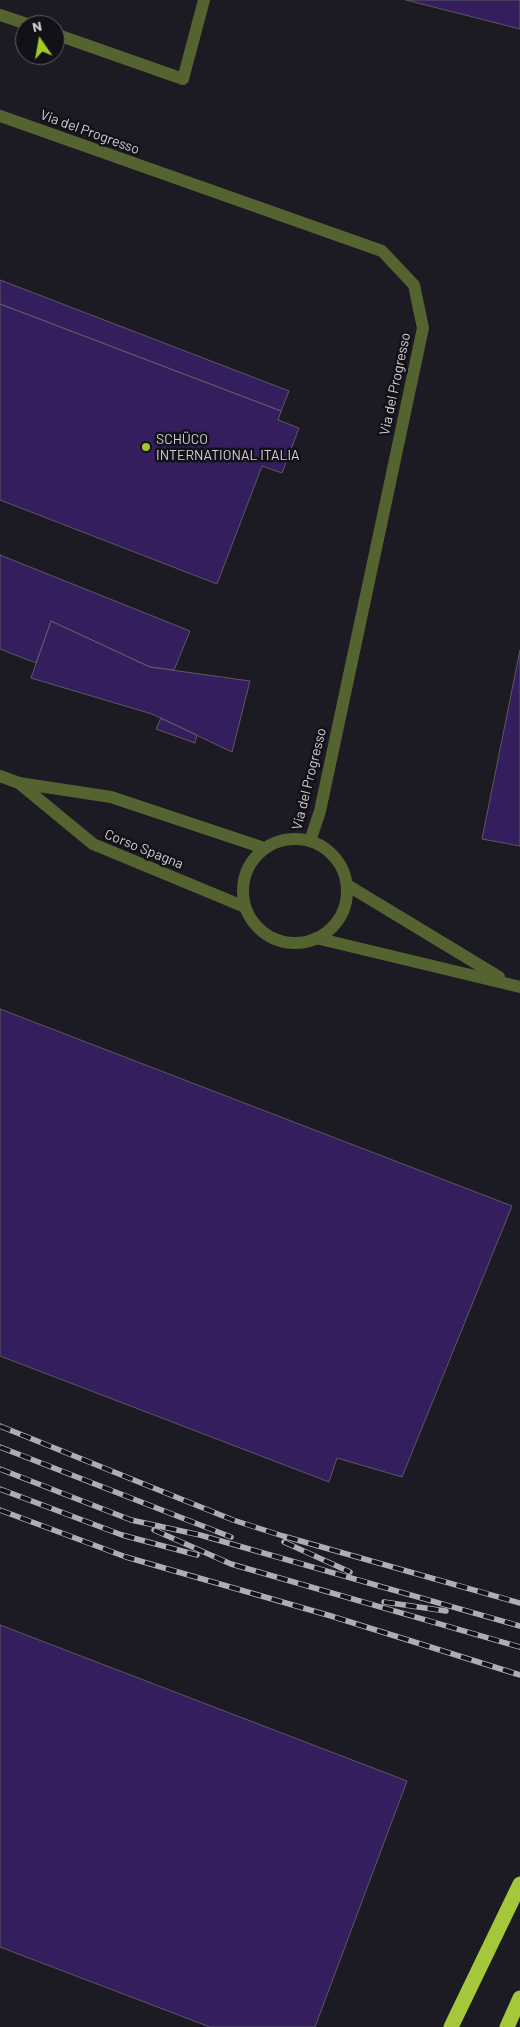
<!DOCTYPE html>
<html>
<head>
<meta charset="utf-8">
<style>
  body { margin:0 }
  #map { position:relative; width:520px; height:2027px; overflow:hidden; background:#1c1a22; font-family:Barlow,sans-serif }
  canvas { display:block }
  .north { position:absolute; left:15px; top:15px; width:50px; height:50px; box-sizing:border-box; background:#131118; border:1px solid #605e64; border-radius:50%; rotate:348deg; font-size:14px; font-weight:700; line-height:20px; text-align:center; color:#d3d2d7 }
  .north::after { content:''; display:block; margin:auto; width:18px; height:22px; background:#a3c926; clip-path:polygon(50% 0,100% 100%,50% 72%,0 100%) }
</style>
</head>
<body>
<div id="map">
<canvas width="520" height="2027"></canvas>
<div class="north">N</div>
</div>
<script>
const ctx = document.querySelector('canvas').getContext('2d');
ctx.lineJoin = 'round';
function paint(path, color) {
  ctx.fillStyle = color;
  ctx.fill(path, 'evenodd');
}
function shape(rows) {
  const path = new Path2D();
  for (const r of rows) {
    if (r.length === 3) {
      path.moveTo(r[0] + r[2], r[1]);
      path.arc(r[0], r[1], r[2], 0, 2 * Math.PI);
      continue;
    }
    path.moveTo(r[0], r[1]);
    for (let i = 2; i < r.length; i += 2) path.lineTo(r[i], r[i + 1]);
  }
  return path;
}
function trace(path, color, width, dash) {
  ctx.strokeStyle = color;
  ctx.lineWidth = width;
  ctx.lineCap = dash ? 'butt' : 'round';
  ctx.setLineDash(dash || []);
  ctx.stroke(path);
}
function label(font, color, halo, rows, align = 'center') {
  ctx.font = font + ' Barlow,sans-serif';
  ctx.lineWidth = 5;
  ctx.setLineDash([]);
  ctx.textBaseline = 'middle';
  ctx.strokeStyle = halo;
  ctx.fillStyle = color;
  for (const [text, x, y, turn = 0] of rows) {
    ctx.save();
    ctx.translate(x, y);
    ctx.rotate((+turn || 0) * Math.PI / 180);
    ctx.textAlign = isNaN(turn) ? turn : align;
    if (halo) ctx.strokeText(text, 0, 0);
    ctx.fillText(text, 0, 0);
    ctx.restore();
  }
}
const building = shape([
  [406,0,520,0,520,29,406,0],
  [0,280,289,391,281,411,0,304,0,280],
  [0,304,281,411,278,420,299,428,282,473,262,466,217,584,0,500,0,304],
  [0,555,190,631,174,670,150,667,51,621,36,663,0,649,0,555],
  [51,621,150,667,250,681,232,752,152,714,31,678,51,621],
  [520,650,520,846,482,839,520,650],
  [161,718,197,735,195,743,156,729,161,718],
  [0,1009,512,1206,402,1477,337,1458,329,1482,0,1356,0,1009],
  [0,1625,407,1781,315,2027,210,2027,0,1947,0,1625]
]);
paint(building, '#341e5e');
trace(building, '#5b5962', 1);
trace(shape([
  [0,15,30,25],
  [55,34,183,79,204,0],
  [0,116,382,251,414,285,423,328,320,811,310,841],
  [0,776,19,783,111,797,264,848],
  [19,783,93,844,245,907],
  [295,891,52],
  [347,885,499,977],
  [316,938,520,987]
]), '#546330', 12);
trace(shape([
  [451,2027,520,1884],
  [507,2027,520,1998]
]), '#a4c839', 15);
const rail = shape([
  [0,1426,233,1520,283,1536,520,1603],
  [0,1447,231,1537],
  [0,1469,131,1520,200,1535,520,1626],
  [0,1489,122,1535,197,1555],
  [0,1510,126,1557,331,1616,520,1675],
  [154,1530,231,1564,520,1647],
  [284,1542,350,1572],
  [384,1602,446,1611]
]);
trace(rail, '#aeadb3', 5.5);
trace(rail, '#131118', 4, [11]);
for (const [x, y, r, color] of [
  [146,447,5,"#a3c926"]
]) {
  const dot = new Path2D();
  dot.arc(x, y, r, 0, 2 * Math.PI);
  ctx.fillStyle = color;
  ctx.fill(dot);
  trace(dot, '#131118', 2);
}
label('14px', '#d3d2d7', '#131118', [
  ["Via del Progresso",90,132,20],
  ["Via del Progresso",395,384,-78],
  ["Via del Progresso",309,779,-76],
  ["Corso Spagna",144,849,22]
]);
label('14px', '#d3d2d7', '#131118', [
  ["SCHÜCO",156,439],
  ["INTERNATIONAL ITALIA",156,455]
], 'left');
</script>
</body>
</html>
